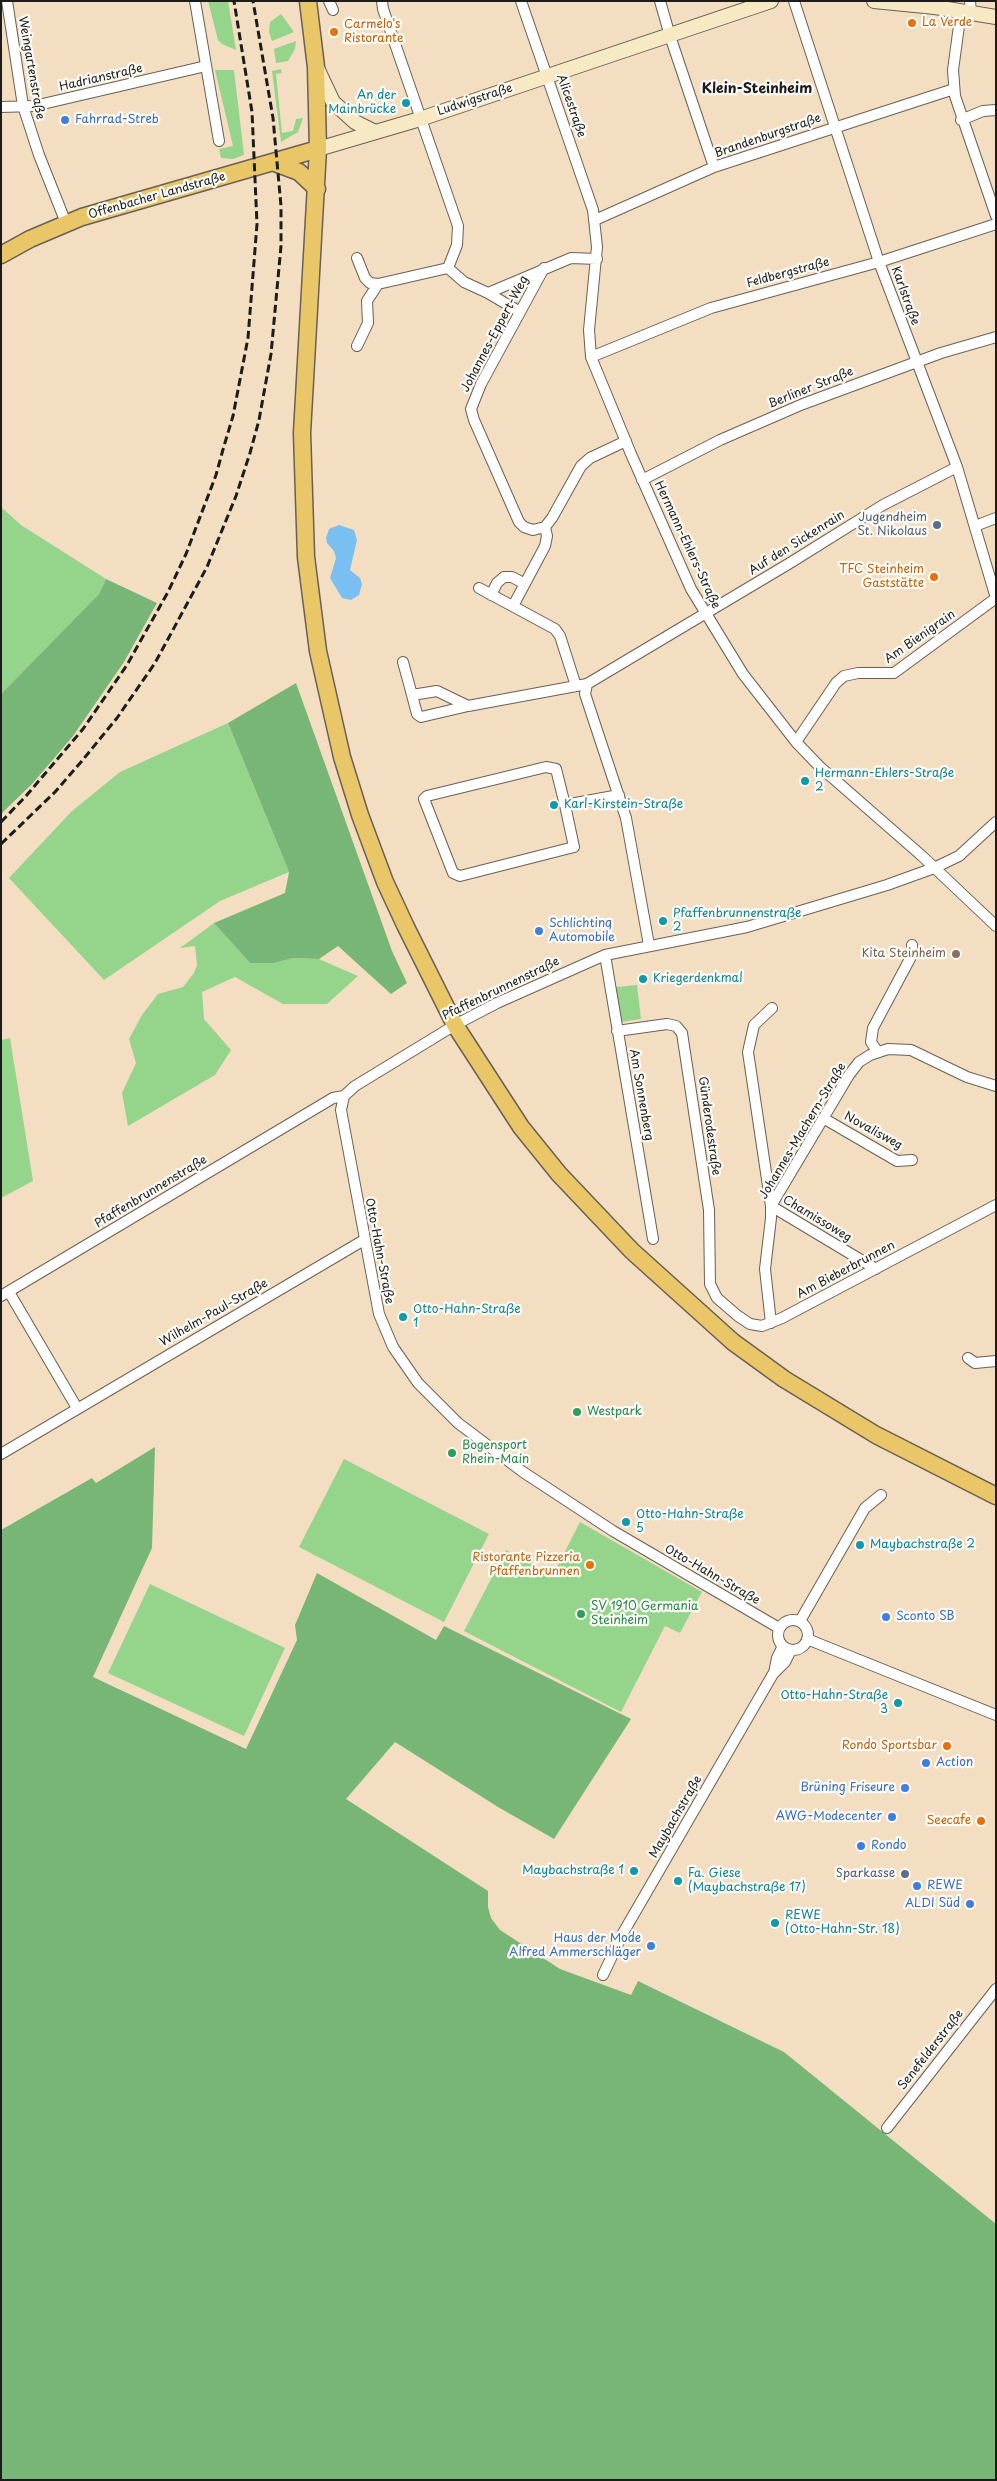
<!DOCTYPE html>
<html>
<head>
<meta charset="utf-8">
<style>
  body { margin:0 }
  #map { position:relative; width:997px; height:2481px; overflow:hidden; background:#f4dec1; font-family:"Playpen Sans",sans-serif }
  canvas { display:block }
  .frame { position:absolute; inset:0; border:2px solid #1c1c1c; pointer-events:none }
</style>
</head>
<body>
<div id="map">
<canvas width="997" height="2481"></canvas>
<div class="frame"></div>
</div>
<script>
const ctx = document.querySelector('canvas').getContext('2d');
ctx.lineJoin = 'round';
function paint(path, color) {
  ctx.fillStyle = color;
  ctx.fill(path, 'evenodd');
}
function shape(rows) {
  const path = new Path2D();
  for (const r of rows) {
    if (r.length === 3) {
      path.moveTo(r[0] + r[2], r[1]);
      path.arc(r[0], r[1], r[2], 0, 2 * Math.PI);
      continue;
    }
    path.moveTo(r[0], r[1]);
    for (let i = 2; i < r.length; i += 2) path.lineTo(r[i], r[i + 1]);
  }
  return path;
}
function trace(path, color, width, dash) {
  ctx.strokeStyle = color;
  ctx.lineWidth = width;
  ctx.lineCap = dash ? 'butt' : 'round';
  ctx.setLineDash(dash || []);
  ctx.stroke(path);
}
function label(font, color, halo, rows, align = 'center') {
  ctx.font = font + ' "Playpen Sans",sans-serif';
  ctx.lineWidth = 4.5;
  ctx.setLineDash([]);
  ctx.textBaseline = 'middle';
  ctx.strokeStyle = halo;
  ctx.fillStyle = color;
  for (const [text, x, y, turn = 0] of rows) {
    ctx.save();
    ctx.translate(x, y);
    ctx.rotate((+turn || 0) * Math.PI / 180);
    ctx.textAlign = isNaN(turn) ? turn : align;
    if (halo) ctx.strokeText(text, 0, 0);
    ctx.fillText(text, 0, 0);
    ctx.restore();
  }
}
paint(shape([
  [208,1,228,1,236,50,222,44,218,40],
  [281,14,294,32,272,41,269,32,270,22],
  [296,41,295,49,288,61,276,63,274,49],
  [281,69,282,73,276,74,282,133,293,131,296,119,303,118,298,132,281,142,272,71],
  [215,70,234,70,244,155,233,159,221,158,219,149,233,146],
  [1,507,21,525,106,579,99,594,1,694],
  [228,723,289,872,220,901,104,980,9,878,72,811,120,772],
  [214,923,250,963,274,963,293,958,319,959,358,976,327,1004,283,1004,235,977,202,992,204,1019,231,1050,215,1075,128,1126,122,1093,136,1063,129,1039,142,1015,158,994,183,987,194,973,197,965,195,946,180,948],
  [637,985,641,1019,620,1022,616,987],
  [10,1038,33,1181,1,1198,1,1040],
  [344,1459,489,1534,444,1622,299,1547],
  [580,1522,702,1592,680,1633,665,1626,621,1712,464,1631,506,1550,553,1575],
  [150,1584,285,1648,244,1736,108,1673]
]), '#95d48b');
paint(shape([
  [106,579,157,603,124,662,73,736,33,783,1,814,1,694,99,594],
  [296,683,392,951,407,983,391,994,338,946,319,959,293,958,274,963,250,963,214,923,285,893,289,872,228,723],
  [155,1447,152,1548,93,1677,246,1749,297,1640,295,1625,317,1573,436,1640,444,1626,631,1719,554,1839,498,1807,395,1742,346,1799,488,1891,488,1907,491,1918,500,1930,560,1969,631,1995,638,1981,784,2052,996,2224,996,2480,1,2480,1,1530,92,1478,96,1483]
]), '#78b677');
paint(shape([
  [339,525,354,530,357,540,350,570,360,578,362,584,359,595,351,600,342,598,330,578,336,558,334,551,327,543,326,538,329,529]
]), '#7abff1');
const street = shape([
  [7,1,23,106,39,155,66,223],
  [195,1,219,141],
  [329,1,333,10],
  [382,1,383,9,458,226,457,245,448,268],
  [521,1,593,210,597,247,589,330,591,357,631,454,691,589,743,674,796,742,819,766,922,856,996,926],
  [660,1,670,36,714,167],
  [794,1,879,262,957,467,996,598],
  [970,1,971,12],
  [961,11,953,70,955,96,996,216],
  [1,107,34,106,206,66],
  [961,120,983,111,996,110],
  [595,220,714,167,954,89],
  [357,258,365,278,370,283,378,284,448,268,464,282,488,293,520,312],
  [544,268,481,384,471,409,474,420,519,522,524,527,533,530,545,527,552,518,581,466,590,458,626,441],
  [488,293,571,258,597,259],
  [357,346,368,323,367,301,378,284],
  [591,357,711,308,879,262,996,224],
  [642,480,720,440,803,404,941,353,996,337],
  [975,526,996,518],
  [479,588,555,629,560,636,576,686],
  [491,595,497,583,504,577,512,577,525,584],
  [513,606,545,546,547,536,545,527],
  [403,662,412,695],
  [468,706,421,717,417,714,412,695,437,691,468,706,587,684],
  [796,742,836,683,844,676,858,673,894,673,996,598],
  [565,805,556,769,546,767,427,796,424,799,453,873,460,876,574,847,565,805,619,795],
  [649,945,626,818,585,694,587,684,790,563,883,505,957,467],
  [605,955,653,1239],
  [617,1031,667,1024,676,1026,682,1033,709,1210,710,1284,717,1298,738,1316,750,1324,762,1326,782,1318,996,1205],
  [877,1051,871,1042,873,1028,912,955,912,945],
  [344,1096,341,1110,379,1314,393,1347,418,1383,458,1423,523,1472,613,1531,779,1628],
  [823,1118,897,1161,912,1160],
  [771,1206,849,1075,859,1062,870,1055,888,1049,911,1050,967,1077,996,1086],
  [771,1206,876,1269],
  [9,1292,77,1408],
  [1,1296,333,1098,344,1096,355,1086,455,1025,497,1003,605,955,747,927,887,885,934,868,959,856,996,822],
  [771,1323,765,1269,771,1218,771,1206,748,1052,754,1025,772,1008],
  [968,1358,975,1363,996,1361],
  [1,1454,364,1240],
  [793,1635,15],
  [800,1621,865,1508,881,1495],
  [807,1639,996,1715],
  [774,1673,777,1658,783,1646],
  [603,1975,623,1933,773,1674,785,1662,791,1650],
  [887,2128,996,1989]
]);
const secondary = shape([
  [874,1,935,7,996,17],
  [317,68,333,102,355,122,375,132],
  [318,149,420,119,771,1]
]);
const primary = shape([
  [308,1,316,67,318,149,302,433,306,557,318,651,342,757,360,815,385,882,406,927,455,1025,521,1127,559,1174,632,1251,733,1342,784,1379,876,1435,996,1496],
  [275,163,299,172,317,189],
  [1,255,30,239,82,217,318,149]
]);
trace(street, '#686056', 12);
trace(secondary, '#686056', 16);
trace(primary, '#686056', 19);
trace(street, '#fff', 10);
trace(secondary, '#f6e9c3', 14);
trace(primary, '#e9c769', 16);
trace(shape([
  [1,822,26,796,83,729,127,665,168,592,186,554,216,475,224,446,233,416,248,338,257,224,252,112,234,1],
  [1,844,55,792,81,762,117,718,155,663,207,567,236,496,250,453,259,420,271,354,281,246,281,206,273,118,253,1]
]), '#1c1c1c', 3, [8, 4]);
for (const [x, y, r, color] of [
  [912,23,5,"#e8710a"],
  [334,32,5,"#e8710a"],
  [406,103,5,"#0f9aa8"],
  [65,120,5,"#3f7fe0"],
  [937,525,5,"#5c6f8a"],
  [934,577,5,"#e8710a"],
  [805,781,5,"#0f9aa8"],
  [554,805,5,"#0f9aa8"],
  [663,921,5,"#0f9aa8"],
  [539,931,5,"#3f7fe0"],
  [956,954,5,"#8d6e63"],
  [643,979,5,"#0f9aa8"],
  [403,1317,5,"#0f9aa8"],
  [577,1412,5,"#2e9e5b"],
  [452,1453,5,"#2e9e5b"],
  [626,1522,5,"#0f9aa8"],
  [860,1545,5,"#0f9aa8"],
  [590,1565,5,"#e8710a"],
  [581,1614,5,"#2e9e5b"],
  [886,1617,5,"#3f7fe0"],
  [898,1703,5,"#0f9aa8"],
  [947,1746,5,"#e8710a"],
  [926,1763,5,"#3f7fe0"],
  [905,1788,5,"#3f7fe0"],
  [892,1817,5,"#3f7fe0"],
  [981,1821,5,"#e8710a"],
  [861,1846,5,"#3f7fe0"],
  [634,1871,5,"#0f9aa8"],
  [905,1874,5,"#5c6f8a"],
  [678,1881,5,"#0f9aa8"],
  [917,1886,5,"#3f7fe0"],
  [970,1904,5,"#3f7fe0"],
  [775,1923,5,"#0f9aa8"],
  [651,1946,5,"#3f7fe0"]
]) {
  const dot = new Path2D();
  dot.arc(x, y, r, 0, 2 * Math.PI);
  ctx.fillStyle = color;
  ctx.fill(dot);
  trace(dot, '#fdfcf7', 2);
}
label('12px', '#c56008', '#fdfcf7', [
  ["La Verde",922,23,"left"],
  ["Carmelo's",344,25,"left"],
  ["Ristorante",344,39,"left"],
  ["TFC Steinheim",924,570],
  ["Gaststätte",924,584],
  ["Ristorante Pizzeria",580,1558],
  ["Pfaffenbrunnen",580,1572],
  ["Rondo Sportsbar",937,1746],
  ["Seecafe",971,1821]
], 'right');
label('12px', '#1c1c1c', '#fdfcf7', [
  ["Weingartenstraße",31,68,80],
  ["Hadrianstraße",101,78,-13],
  ["Ludwigstraße",475,100,-18],
  ["Alicestraße",571,106,71],
  ["Brandenburgstraße",768,136,-19],
  ["Offenbacher Landstraße",157,196,-16],
  ["Feldbergstraße",788,273,-15],
  ["Karlstraße",905,296,70],
  ["Johannes-Eppert-Weg",495,334,-62],
  ["Berliner Straße",811,388,-22],
  ["Auf den Sickenrain",797,543,-32],
  ["Hermann-Ehlers-Straße",687,545,65],
  ["Am Bienigrain",920,637,-35],
  ["Pfaffenbrunnenstraße",501,989,-26],
  ["Am Sonnenberg",641,1095,80],
  ["Günderodestraße",709,1126,82],
  ["Johannes-Machern-Straße",803,1131,-59],
  ["Novalisweg",873,1131,29],
  ["Pfaffenbrunnenstraße",151,1192,-31],
  ["Chamissoweg",817,1219,31],
  ["Otto-Hahn-Straße",379,1251,79],
  ["Am Bieberbrunnen",846,1270,-28],
  ["Wilhelm-Paul-Straße",214,1313,-30],
  ["Otto-Hahn-Straße",712,1575,30],
  ["Maybachstraße",676,1817,-60],
  ["Senefelderstraße",931,2050,-52]
]);
label('12px', '#0d838f', '#fdfcf7', [
  ["An der",396,96,"right"],
  ["Mainbrücke",396,110,"right"],
  ["Hermann-Ehlers-Straße",815,774],
  ["2",815,788],
  ["Karl-Kirstein-Straße",564,805],
  ["Pfaffenbrunnenstraße",673,914],
  ["2",673,928],
  ["Kriegerdenkmal",653,979],
  ["Otto-Hahn-Straße",413,1310],
  ["1",413,1324],
  ["Otto-Hahn-Straße",636,1515],
  ["5",636,1529],
  ["Maybachstraße 2",870,1545],
  ["Otto-Hahn-Straße",888,1696,"right"],
  ["3",888,1710,"right"],
  ["Maybachstraße 1",624,1871,"right"],
  ["Fa. Giese",688,1874],
  ["(Maybachstraße 17)",688,1888],
  ["REWE",785,1916],
  ["(Otto-Hahn-Str. 18)",785,1930]
], 'left');
label('12px', '#366cbe', '#fdfcf7', [
  ["Fahrrad-Streb",75,120],
  ["Schlichting",549,924],
  ["Automobile",549,938],
  ["Sconto SB",896,1617],
  ["Action",936,1763],
  ["Brüning Friseure",895,1788,"right"],
  ["AWG-Modecenter",882,1817,"right"],
  ["Rondo",871,1846],
  ["REWE",927,1886],
  ["ALDI Süd",960,1904,"right"],
  ["Haus der Mode",641,1939,"right"],
  ["Alfred Ammerschläger",641,1953,"right"]
], 'left');
label('12px', '#4e5e75', '#fdfcf7', [
  ["Jugendheim",927,518],
  ["St. Nikolaus",927,532],
  ["Sparkasse",895,1874]
], 'right');
label('12px', '#785e54', '#fdfcf7', [
  ["Kita Steinheim",946,954]
], 'right');
label('12px', '#27864d', '#fdfcf7', [
  ["Westpark",587,1412],
  ["Bogensport",462,1446],
  ["Rhein-Main",462,1460],
  ["SV 1910 Germania",591,1607],
  ["Steinheim",591,1621]
], 'left');
label('bold 14px', '#1c1c1c', '#fdfcf7', [
  ["Klein-Steinheim",757,89]
]);
</script>
</body>
</html>
